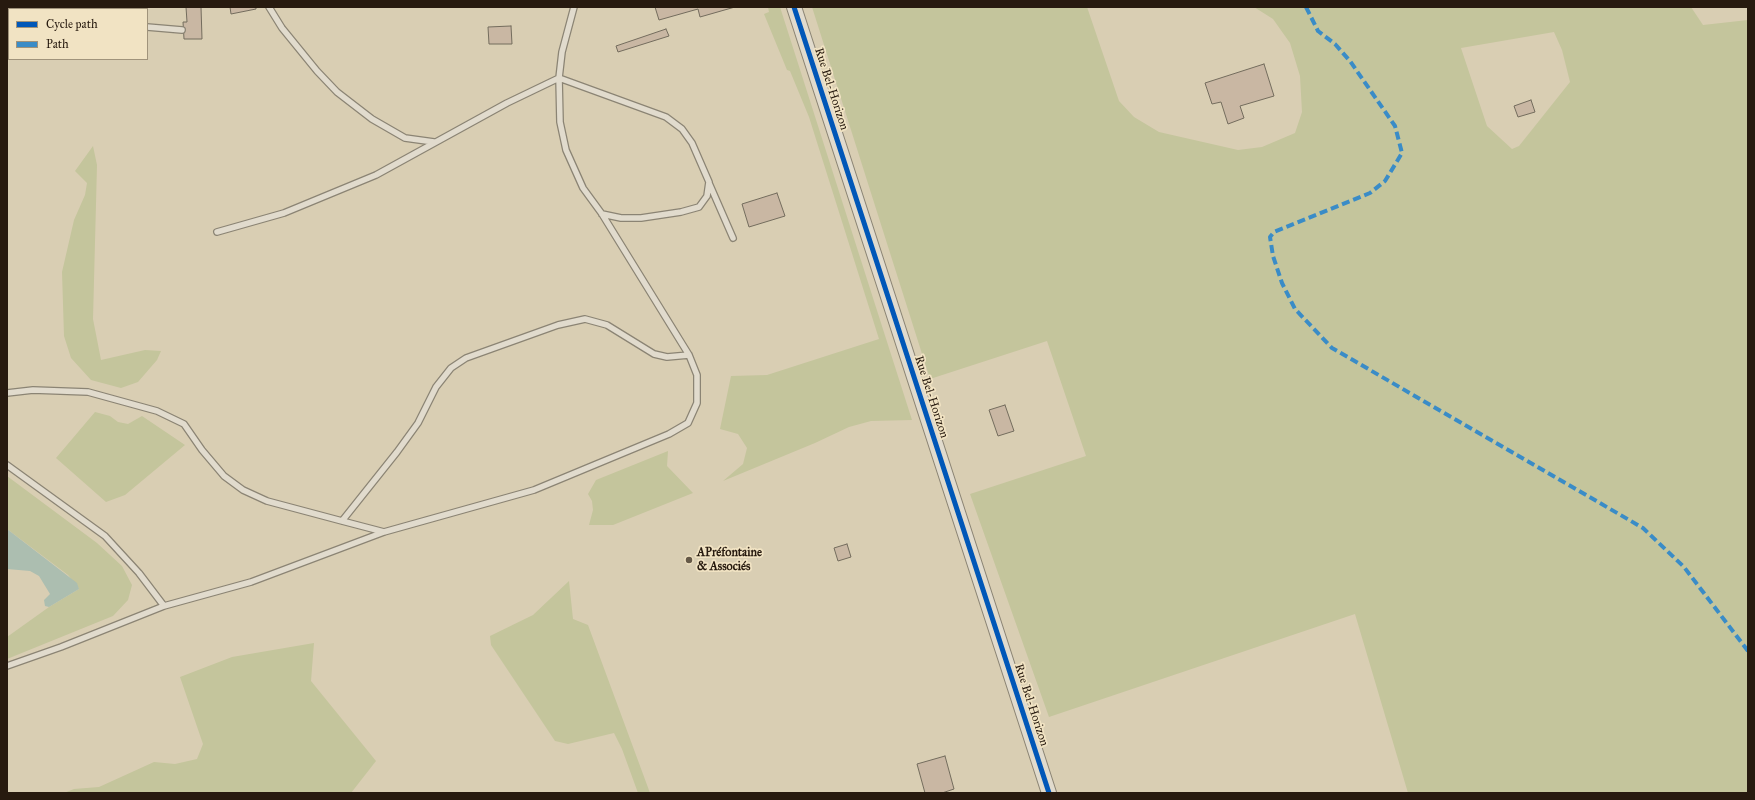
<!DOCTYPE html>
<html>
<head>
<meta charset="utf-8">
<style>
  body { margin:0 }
  #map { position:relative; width:1755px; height:800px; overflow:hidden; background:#d9ceb3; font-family:"IM FELL Great Primer",serif }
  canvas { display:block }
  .frame { position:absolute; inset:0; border:8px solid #271a0f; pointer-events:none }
  .legend { position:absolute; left:8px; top:8px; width:140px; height:52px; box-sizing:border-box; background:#f1e3c3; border:1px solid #a0937b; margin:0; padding:5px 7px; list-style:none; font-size:12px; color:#271a0f }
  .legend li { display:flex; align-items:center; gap:8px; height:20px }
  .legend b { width:20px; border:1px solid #a0937b }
</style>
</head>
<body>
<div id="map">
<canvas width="1755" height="800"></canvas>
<div class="frame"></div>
<ul class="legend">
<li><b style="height:5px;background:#0057b8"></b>Cycle path</li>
<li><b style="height:5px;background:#3a8cc7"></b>Path</li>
</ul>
</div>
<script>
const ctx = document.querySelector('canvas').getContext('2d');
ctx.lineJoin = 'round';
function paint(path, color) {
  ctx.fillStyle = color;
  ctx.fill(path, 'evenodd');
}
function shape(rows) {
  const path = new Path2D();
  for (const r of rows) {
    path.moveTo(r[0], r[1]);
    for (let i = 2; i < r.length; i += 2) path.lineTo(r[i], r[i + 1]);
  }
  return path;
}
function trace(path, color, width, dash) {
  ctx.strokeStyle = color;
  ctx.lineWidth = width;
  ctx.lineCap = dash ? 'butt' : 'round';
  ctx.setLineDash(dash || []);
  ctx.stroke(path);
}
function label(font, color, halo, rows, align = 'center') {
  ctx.font = font + ' "IM FELL Great Primer",serif';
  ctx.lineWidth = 3.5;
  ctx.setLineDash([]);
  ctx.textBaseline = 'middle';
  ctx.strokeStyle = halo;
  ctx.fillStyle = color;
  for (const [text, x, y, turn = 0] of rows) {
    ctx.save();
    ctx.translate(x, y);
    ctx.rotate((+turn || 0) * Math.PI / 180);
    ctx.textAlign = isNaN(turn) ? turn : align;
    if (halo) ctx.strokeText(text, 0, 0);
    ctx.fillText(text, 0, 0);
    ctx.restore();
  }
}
paint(shape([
  [768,7,780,7,912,420,871,421,849,427,815,443,723,481,743,464,747,448,738,434,720,429,731,376,767,375,879,339,809,117,790,71,787,70,764,14,769,12],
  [812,7,1087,7,1119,101,1134,117,1159,132,1238,150,1262,147,1295,133,1302,112,1300,76,1290,43,1273,19,1254,7,1691,7,1703,25,1748,20,1748,793,1408,793,1355,614,1049,717,970,494,1086,456,1047,341,930,379],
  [1554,32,1562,50,1570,82,1519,146,1512,149,1487,126,1461,48],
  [93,146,97,165,93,319,101,360,145,350,161,351,157,360,138,382,121,388,91,380,71,358,64,336,62,272,74,220,85,195,87,183,75,171],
  [95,412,110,416,118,422,128,424,142,416,185,445,125,495,106,502,56,458],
  [668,451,667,466,693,493,613,525,589,525,593,510,592,501,588,494,596,480],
  [7,476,97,543,122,566,132,585,128,600,113,616,7,659,7,637,49,607,79,589,68,575,7,529],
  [569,581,573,619,588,625,650,793,638,793,622,749,614,733,568,744,555,741,491,645,490,636,533,615],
  [314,643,311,681,376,761,351,793,64,793,74,789,99,787,154,762,175,764,197,759,203,744,180,677,232,657]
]), '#c4c59c');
paint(shape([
  [7,529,77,583,79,589,49,607,45,606,44,600,50,594,39,576,30,571,7,569]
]), '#acbeb0');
const building = shape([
  [186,7,201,7,202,39,184,39,183,22,187,22,186,7],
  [230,7,256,7,256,9,231,14,230,7],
  [655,7,735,7,700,17,698,9,659,20,655,7],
  [511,26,512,44,489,44,488,27,511,26],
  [666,29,669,36,618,52,616,46,666,29],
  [1264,64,1274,96,1240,106,1244,118,1228,124,1221,102,1212,104,1205,83,1264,64],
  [1531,100,1535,112,1518,117,1514,106,1531,100],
  [777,193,785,216,749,227,742,204,777,193],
  [1005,405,1014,431,998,436,989,410,1005,405],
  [847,544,851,557,838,561,834,548,847,544],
  [945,756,954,789,942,793,925,793,917,764,945,756]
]);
paint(building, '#c9b7a3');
trace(building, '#736c5d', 1);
const service = shape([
  [88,7,89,9],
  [269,7,282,28,317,71,337,92,372,119,405,138,434,142],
  [147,27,182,30],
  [7,41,9,40],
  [709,183,733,238],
  [217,232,284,213,376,175,507,103,559,78,666,117,682,129,692,143,709,182,707,196,699,207,681,212,641,218,621,218,602,214],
  [7,393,33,390,88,392,157,411,184,424,202,450,224,476,243,490,267,501,342,521,397,452,418,423,436,387,451,368,466,358,558,325,585,319,607,325,654,354,667,357,689,355],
  [7,465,105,536,139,573,164,606],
  [342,521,384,532],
  [7,666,61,647,164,606,251,582,384,532,534,490,669,434,688,423,697,403,697,375,689,355,602,214,583,188,566,150,560,122,559,78,562,52,574,7]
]);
const tertiary = shape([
  [794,7,1049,793]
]);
trace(service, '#8b8474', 8);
trace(tertiary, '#8b8474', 16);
trace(service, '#e1dbcd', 5.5);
trace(tertiary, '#e1dbcd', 14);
trace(shape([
  [1306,7,1318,31,1335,44,1350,61,1395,126,1402,153,1385,181,1370,193,1274,232,1270,237,1273,256,1282,283,1295,309,1332,348,1643,528,1684,567,1748,651]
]), '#3a8cc7', 4, [8, 4]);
trace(shape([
  [794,7,1049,793]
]), '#0057b8', 5);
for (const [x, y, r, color] of [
  [689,560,4,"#655948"]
]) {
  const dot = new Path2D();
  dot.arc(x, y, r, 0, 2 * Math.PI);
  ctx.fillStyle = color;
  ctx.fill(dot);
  trace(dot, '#f1e3c3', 1.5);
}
label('12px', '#271a0f', '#f1e3c3', [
  ["Rue Bel-Horizon",831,89,72],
  ["Rue Bel-Horizon",931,397,72],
  ["Rue Bel-Horizon",1031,705,72]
]);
label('bold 12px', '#271a0f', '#f1e3c3', [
  ["APréfontaine",697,553],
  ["& Associés",697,567]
], 'left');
</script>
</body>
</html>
